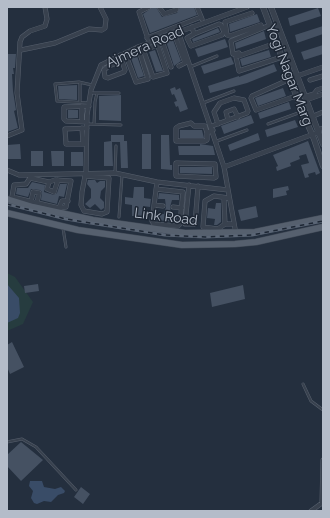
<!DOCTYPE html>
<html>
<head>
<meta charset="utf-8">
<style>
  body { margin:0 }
  #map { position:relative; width:330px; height:518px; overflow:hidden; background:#242f3e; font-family:Raleway,sans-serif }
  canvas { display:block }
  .frame { position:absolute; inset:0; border:8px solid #b4bcc9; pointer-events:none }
</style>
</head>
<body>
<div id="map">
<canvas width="330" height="518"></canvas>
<div class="frame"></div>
</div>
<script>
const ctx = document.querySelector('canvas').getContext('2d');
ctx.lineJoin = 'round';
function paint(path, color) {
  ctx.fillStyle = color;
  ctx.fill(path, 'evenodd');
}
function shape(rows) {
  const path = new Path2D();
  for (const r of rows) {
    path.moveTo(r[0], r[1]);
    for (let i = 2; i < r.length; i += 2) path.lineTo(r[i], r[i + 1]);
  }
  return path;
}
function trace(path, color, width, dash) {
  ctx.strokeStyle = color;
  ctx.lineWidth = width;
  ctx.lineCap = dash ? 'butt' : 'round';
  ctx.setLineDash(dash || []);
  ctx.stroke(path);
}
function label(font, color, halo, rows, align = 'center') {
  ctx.font = font + ' Raleway,sans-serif';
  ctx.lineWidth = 3;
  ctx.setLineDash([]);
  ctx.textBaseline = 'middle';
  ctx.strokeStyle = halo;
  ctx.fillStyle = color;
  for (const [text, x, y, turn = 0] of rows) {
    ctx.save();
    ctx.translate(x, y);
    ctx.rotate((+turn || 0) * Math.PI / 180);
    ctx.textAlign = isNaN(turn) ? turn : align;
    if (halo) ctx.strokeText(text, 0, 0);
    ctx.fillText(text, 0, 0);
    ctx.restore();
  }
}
paint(shape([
  [7,273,15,277,33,302,23,324,7,331]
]), '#263c3f');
paint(shape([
  [7,284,19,298,20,313,18,318,7,323],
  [30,481,42,481,44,487,55,489,61,487,65,491,64,493,58,495,51,502,44,501,37,504,34,503,31,498,33,491,29,486]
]), '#394c67');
paint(shape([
  [153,7,156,7,162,17,177,13,180,7,194,7,197,15,150,33,143,14],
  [318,8,321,16,290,26,288,18],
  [257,14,260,22,230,32,229,24],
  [323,26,323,34,297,43,295,35],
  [218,28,220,32,193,42,192,39],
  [264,31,266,39,236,49,235,43],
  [225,39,228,47,198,57,195,49],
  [173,40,181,61,174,66,166,41],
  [323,45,323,54,304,60,301,52],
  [155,50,163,71,156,72,149,52],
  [269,50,271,57,242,66,240,59],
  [7,54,16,54,15,68,13,68,14,74,12,74,13,91,16,110,14,111,18,128,7,132],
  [137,56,144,76,138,78,131,58],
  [231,57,234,64,204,74,201,66],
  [274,64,277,71,247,83,210,93,208,86,239,76,239,77],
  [77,85,77,100,59,99,58,86],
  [175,87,176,90,180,88,188,109,180,112,178,106,176,107,174,102,177,101,174,94,172,95,170,89],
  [283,88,286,96,258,106,255,98],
  [121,95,121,121,99,120,99,96],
  [289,102,291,109,260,119,258,113],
  [68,110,78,110,78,118,68,118],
  [251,115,254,123,224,134,221,126],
  [295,120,298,127,267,137,265,130],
  [180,130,202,130,204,138,180,138],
  [258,133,260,140,230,151,228,145],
  [142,134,151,134,151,169,142,169],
  [111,135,124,135,124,141,127,141,128,168,121,168,120,142,112,142,113,166,104,166,104,142,111,141],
  [161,135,169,135,170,165,172,165,172,170,161,169],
  [308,141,320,173,316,175,315,172,308,174,309,177,305,178,301,165,309,163,306,154,299,156,300,159,290,163,291,166,277,171,276,167,278,166,273,155],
  [20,144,21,159,8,159,7,145],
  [200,144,213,146,215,155,179,155,178,146,200,146],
  [31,151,43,151,43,166,31,166],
  [51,151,64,151,64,166,52,166],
  [71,152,83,152,83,166,71,166],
  [180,167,212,167,212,174,180,173],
  [88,180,95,180,97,183,100,181,105,181,105,187,101,191,100,198,104,202,104,208,101,210,95,204,90,208,85,204,91,198,91,189,87,184],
  [32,182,45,185,44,192,54,195,57,193,60,184,67,184,64,197,59,196,57,204,41,200,42,192,40,190,31,189,28,197,16,194,17,188,28,188],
  [288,186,289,190,286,191,287,195,273,198,273,189],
  [134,187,144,187,144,198,151,199,150,207,143,206,143,216,132,216,132,205,125,204,125,197,133,198],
  [159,193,179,195,179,200,172,200,170,207,171,214,177,215,177,222,156,220,156,213,164,214,166,207,165,199,158,199],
  [216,203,221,203,221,222,217,225,214,225,215,219,207,218,208,208,215,209],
  [256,206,258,217,241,221,238,210],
  [38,284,39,291,25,293,24,286],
  [243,285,245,299,212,307,210,293],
  [12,342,24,367,10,374,7,367,7,345],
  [21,442,43,460,21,481,7,466,7,455],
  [81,487,90,494,83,504,74,497]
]), '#455162');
const service = shape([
  [190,67,217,56],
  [80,83,80,102],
  [91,93,119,93],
  [88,103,57,101,55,84,79,82,92,85],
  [203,103,234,91],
  [87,124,121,125],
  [94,124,95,102,97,93],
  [268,124,301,112],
  [217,141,247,130],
  [115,173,116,146],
  [119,217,122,175],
  [63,228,66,247],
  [303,384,311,401,323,410],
  [7,442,22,439,36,447,76,490]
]);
const minor = shape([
  [159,7,164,14,176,10,177,7],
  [197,7,202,19],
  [252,13,225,22,227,35,230,36,261,25],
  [192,27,194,34,187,38,191,46,222,35,224,32,221,25,219,24,194,34],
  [178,31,224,167,236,234],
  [147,38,201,17],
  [161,38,171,67],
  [169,38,175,36,185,63,179,66],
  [148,39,139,12,149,7],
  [276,43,236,57,239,71,282,57],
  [142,46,153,77,167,73,156,40],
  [21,50,55,43,89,29,102,30,105,28,106,19,100,7],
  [144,50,155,46],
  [125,53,136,82,148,79,138,47],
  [239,53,233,54,231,41,270,25],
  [120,55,125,70,124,72,108,78,105,77,104,70,109,66,122,61],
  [126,56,137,52],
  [310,80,323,76],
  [296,96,256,110,251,98,252,96,297,76,323,67],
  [304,97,314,94,317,90,323,88],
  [306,100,323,94],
  [311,117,323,112],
  [228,120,226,112,234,109,238,117],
  [82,121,82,106],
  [87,122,66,121,64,119,64,107,89,106],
  [212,126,247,113,248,111,244,100,234,98,220,103,214,112,218,124],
  [82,128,83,144],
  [318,130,323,128],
  [207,133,205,126,194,126,191,123,179,126,176,128,176,141,205,141,207,140,207,133,213,130],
  [7,136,22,130,17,93,20,42,22,37,30,31,45,26,47,19,45,7],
  [86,144,66,144,65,129,87,128],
  [176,163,215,164,216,177,214,178,176,176,176,163],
  [224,167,319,132],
  [7,170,19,175,115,173,157,182,228,190],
  [85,176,109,178,107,212,102,214,84,211,81,205,82,192,85,176,85,175,86,173,87,115,91,90,101,65,138,47,247,7],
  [30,178,49,182,55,180,71,181,66,207,59,208,12,197,14,185,26,184,30,178],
  [49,182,47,189,54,192,58,180],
  [189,185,185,224,195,224,198,186],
  [156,189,183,192,180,224,178,226,154,224,152,221,157,182],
  [229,198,214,196,205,201,203,227,218,229,225,224,234,224],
  [224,199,225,224],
  [31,202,33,192,39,193,37,203],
  [154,205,163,206],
  [173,207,182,208],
  [59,208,62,201,68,201],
  [311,511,322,503,323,460]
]);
const tertiary = shape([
  [263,7,302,111,314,139,323,166],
  [271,7,323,144]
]);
const primary = shape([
  [7,199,33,207,93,220,185,233,255,232,323,218],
  [7,213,78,230,182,245,235,244,256,242,323,227]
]);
trace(service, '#565f6c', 3);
trace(minor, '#565f6c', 5);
trace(tertiary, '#565f6c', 6);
trace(primary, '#414a57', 7);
trace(service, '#38414e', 2);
trace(minor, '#38414e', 4);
trace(tertiary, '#38414e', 5);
trace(primary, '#56606e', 6);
const rail = shape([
  [7,204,66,219,165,235,205,237,252,235,323,221]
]);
trace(rail, '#5a6575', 3);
trace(rail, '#1d2633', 1.5, [4.5]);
label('14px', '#b4bcc9', '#1d2633', [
  ["Ajmera Road",145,47,-24],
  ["Yogi Nagar Marg",289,75,69],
  ["Link Road",166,217,7]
]);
</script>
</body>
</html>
